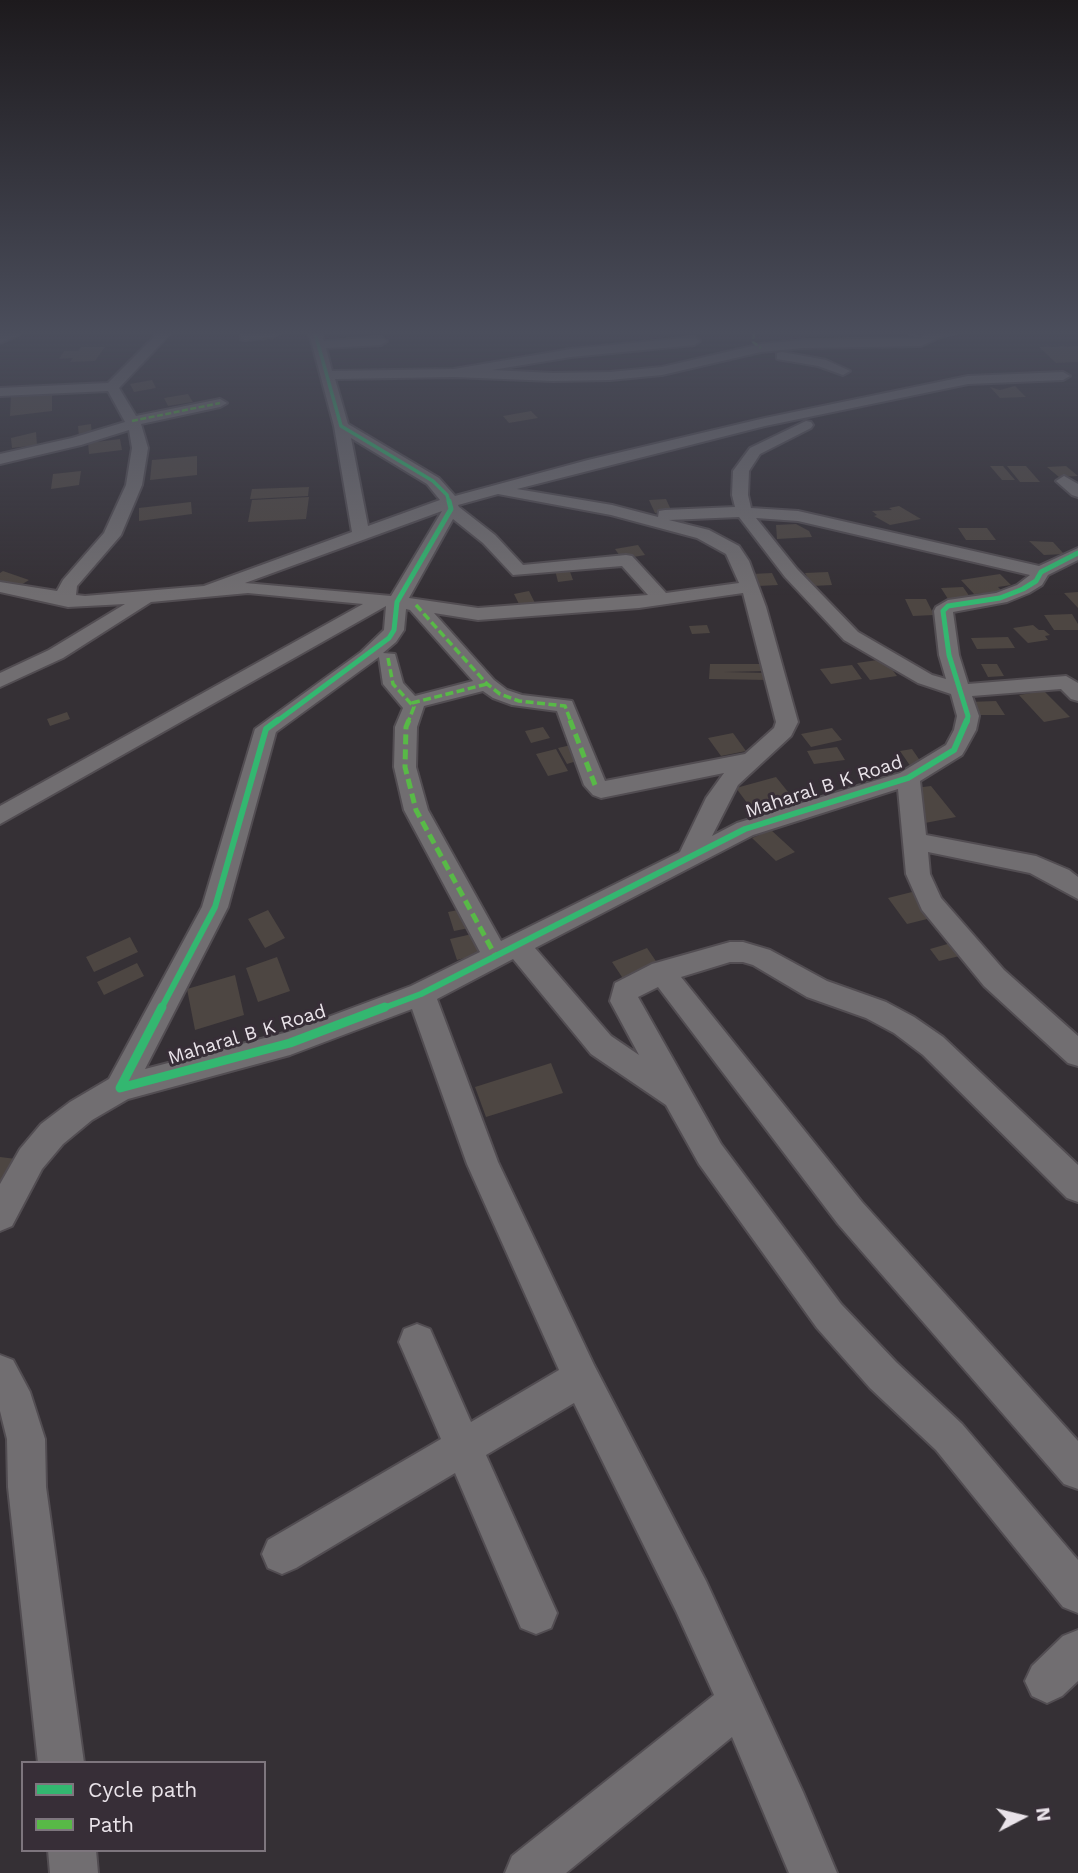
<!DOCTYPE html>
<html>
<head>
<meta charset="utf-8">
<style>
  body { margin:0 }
  #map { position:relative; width:1078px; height:1873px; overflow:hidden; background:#353035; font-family:"Work Sans",sans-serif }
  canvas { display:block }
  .legend { position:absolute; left:21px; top:1761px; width:245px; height:91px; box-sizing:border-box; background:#372e37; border:2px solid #7e767e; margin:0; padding:9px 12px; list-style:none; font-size:21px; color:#e9e3e9 }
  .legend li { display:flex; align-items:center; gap:14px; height:35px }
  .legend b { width:35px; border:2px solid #7e767e }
  .north { position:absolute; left:987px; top:1782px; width:70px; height:70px; -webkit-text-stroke:5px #372e37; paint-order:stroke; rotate:83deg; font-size:19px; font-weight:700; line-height:28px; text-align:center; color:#e9e3e9 }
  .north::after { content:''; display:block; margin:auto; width:24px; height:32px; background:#e9e3e9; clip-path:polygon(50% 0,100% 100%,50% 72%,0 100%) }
</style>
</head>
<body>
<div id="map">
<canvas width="1078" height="1873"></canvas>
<ul class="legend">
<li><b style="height:9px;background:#33b770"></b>Cycle path</li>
<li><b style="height:9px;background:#58b947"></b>Path</li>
</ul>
<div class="north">N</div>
</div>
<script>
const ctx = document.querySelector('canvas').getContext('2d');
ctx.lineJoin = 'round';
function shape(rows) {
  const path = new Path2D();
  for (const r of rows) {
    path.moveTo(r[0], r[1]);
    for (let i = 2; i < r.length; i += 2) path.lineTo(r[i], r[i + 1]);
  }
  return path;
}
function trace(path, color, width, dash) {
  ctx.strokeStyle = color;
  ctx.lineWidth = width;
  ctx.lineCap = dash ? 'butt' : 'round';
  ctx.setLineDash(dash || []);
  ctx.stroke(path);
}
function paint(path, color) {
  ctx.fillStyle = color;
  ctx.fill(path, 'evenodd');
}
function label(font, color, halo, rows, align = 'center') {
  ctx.font = font + ' "Work Sans",sans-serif';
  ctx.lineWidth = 6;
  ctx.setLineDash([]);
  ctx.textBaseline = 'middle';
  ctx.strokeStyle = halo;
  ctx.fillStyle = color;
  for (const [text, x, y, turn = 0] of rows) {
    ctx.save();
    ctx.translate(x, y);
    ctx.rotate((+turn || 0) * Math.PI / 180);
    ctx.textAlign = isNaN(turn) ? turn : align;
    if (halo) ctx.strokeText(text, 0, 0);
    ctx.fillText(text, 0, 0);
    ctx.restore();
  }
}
trace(shape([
  [908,333,928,341,956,333]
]), '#3d696a', 3.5);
paint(shape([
  [1078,346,1078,362,1056,363,1039,347],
  [81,347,105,347,95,361,70,362,73,358,59,359,64,351,78,351],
  [152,380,156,388,134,392,130,384],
  [1015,386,1026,397,1000,398,990,387,1000,390],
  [52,390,52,411,10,416,11,395],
  [188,394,193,402,168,406,164,398],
  [531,411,538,418,509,423,503,416],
  [91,424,92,436,79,438,78,426],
  [36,432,37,445,12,448,11,438],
  [120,439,122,450,89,454,88,443],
  [197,456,197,475,150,480,152,460],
  [990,466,1003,466,1015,480,1002,480],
  [1007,466,1026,466,1040,482,1020,482],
  [1066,466,1078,476,1059,477,1047,467],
  [81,471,79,485,51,489,53,474],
  [309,487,308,496,250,499,252,489],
  [309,497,306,519,248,522,252,500],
  [666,499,672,512,655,513,649,500],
  [191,502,192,514,139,521,139,508],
  [899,506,921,519,890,525,874,516,877,515,872,511,892,510,889,508],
  [796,524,809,531,812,537,777,539,776,525],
  [958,528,987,528,996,540,966,540],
  [1029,541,1053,542,1064,554,1044,555],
  [638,545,645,555,622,559,615,549],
  [569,569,573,580,558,582,555,570],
  [3,571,29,580,16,588,0,582,0,573],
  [828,572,832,585,812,586,805,573],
  [772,573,778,585,758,586,752,574],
  [1000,574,1011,585,998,587,1002,591,996,591,998,593,974,594,961,580],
  [963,587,970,597,948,599,941,588],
  [529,591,536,605,521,608,514,594],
  [1078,592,1078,608,1064,593],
  [905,599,926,599,934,615,913,616],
  [1072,614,1078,624,1078,630,1054,630,1044,615],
  [707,625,710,633,692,634,689,626],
  [1033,625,1039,630,1044,630,1050,635,1045,636,1048,640,1028,643,1013,628],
  [1008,637,1015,648,977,649,971,638],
  [884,659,897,676,870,680,857,663],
  [710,664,764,664,766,671,724,672,767,673,769,680,709,679],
  [981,664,997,664,1004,676,988,677],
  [852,665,862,679,831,684,820,669],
  [1044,691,1070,717,1044,722,1019,695],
  [996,701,1005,715,977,715,968,702],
  [67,712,70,719,50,726,47,719],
  [543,727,550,738,531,743,525,731],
  [832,728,842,740,811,747,801,734],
  [733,733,746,751,721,756,708,738],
  [571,745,580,760,567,764,558,748],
  [837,747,845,760,814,764,807,751],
  [556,749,568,771,548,776,536,754],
  [912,749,923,765,911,767,900,751],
  [776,777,797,803,756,815,736,788],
  [931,786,956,817,925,823,917,813,924,812,914,798,915,788],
  [771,830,795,852,776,861,752,838],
  [912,892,931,918,907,924,888,898],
  [463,909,469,928,454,931,448,912],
  [268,910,285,938,265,948,248,919],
  [472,934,480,954,457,960,450,939],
  [130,937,138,952,94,972,86,957],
  [958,941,968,954,939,961,930,949],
  [647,948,660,967,624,980,612,962],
  [277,957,290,991,258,1002,246,968],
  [137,963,144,976,104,995,97,982],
  [235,975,244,1015,195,1030,187,989],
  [551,1063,563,1093,486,1117,475,1087],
  [0,1157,16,1159,0,1190]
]), '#4d4642');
const minor = shape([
  [19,333,17,336,0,343,0,334,19,333],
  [158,333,171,333,119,388,136,416,220,399,227,403,220,407,141,424,148,448,142,485,121,535,77,586,76,595,85,596,204,586,352,532,334,426,309,333,321,333,324,341,381,337,387,341,381,345,326,348,332,371,454,369,571,349,694,337,700,341,694,345,571,357,492,370,553,373,610,372,662,367,761,344,803,340,919,338,931,333,949,333,921,346,803,348,761,352,662,375,610,380,553,381,454,377,335,379,348,424,439,478,455,496,588,460,765,418,968,376,1063,372,1070,376,1063,380,968,384,765,426,517,489,612,505,658,517,659,511,665,510,735,507,732,495,733,471,750,448,806,421,811,422,813,425,811,428,760,454,749,471,748,495,751,508,798,511,1039,566,1078,548,1078,560,1048,575,1042,585,1029,593,1007,602,953,612,959,655,968,684,1066,676,1078,683,1078,701,1071,699,1061,689,972,696,979,716,976,730,965,750,962,755,920,781,926,835,1036,856,1069,870,1078,877,1078,899,1030,873,928,852,930,874,941,898,1004,970,1078,1036,1078,1066,1068,1063,984,986,922,910,906,874,898,789,753,835,535,948,611,1036,639,1055,610,1001,615,983,652,964,730,942,743,942,770,950,827,981,886,1002,914,1017,943,1037,1078,1165,1078,1202,1067,1198,923,1055,894,1033,866,1018,807,997,753,965,743,962,730,962,681,977,862,1202,1078,1441,1078,1489,1064,1484,838,1224,658,987,638,997,721,1144,841,1304,896,1362,962,1424,1078,1560,1078,1613,1063,1607,936,1450,870,1388,817,1328,699,1164,666,1105,591,1054,513,959,437,999,498,1162,594,1365,706,1581,803,1792,837,1873,789,1873,732,1737,566,1873,505,1873,512,1856,714,1695,676,1611,574,1403,486,1455,557,1613,551,1628,536,1634,521,1628,455,1473,296,1568,282,1574,268,1568,262,1554,268,1540,441,1439,399,1342,404,1329,417,1324,430,1329,471,1422,559,1370,467,1164,412,1009,290,1055,128,1099,92,1120,63,1144,42,1169,12,1226,0,1231,0,1184,20,1149,41,1124,70,1102,109,1079,202,907,255,729,361,652,384,630,386,606,0,824,0,806,363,604,248,593,151,602,63,658,0,687,0,673,49,650,125,604,68,607,0,592,0,582,57,591,63,580,104,533,126,485,132,448,129,430,81,445,0,464,0,454,72,438,125,422,108,391,0,396,0,388,108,383,158,333],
  [351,438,427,484,440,500,368,526,351,438],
  [498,494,611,515,697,538,726,554,739,583,666,593,632,556,626,555,523,565,495,535,459,507,458,505,498,494],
  [442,511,391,596,245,583,442,511],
  [739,517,785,577,844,640,918,683,951,694,957,716,954,730,946,745,900,773,737,823,712,836,738,785,791,736,798,722,766,607,749,561,739,546,709,530,669,520,739,517],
  [756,518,798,521,1030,575,1017,585,996,593,948,600,936,607,934,611,939,655,946,679,932,675,858,632,797,569,756,518],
  [453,519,483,543,513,575,622,566,648,595,478,608,409,598,453,519],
  [743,593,776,722,774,728,745,754,605,781,572,701,522,695,507,690,494,680,434,613,478,620,639,608,743,593],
  [406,609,410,610,473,681,415,696,403,683,395,654,383,653,396,642,404,630,406,609],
  [379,657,383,684,403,708,395,727,394,767,404,810,480,952,411,986,288,1032,145,1069,228,907,276,732,379,657],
  [483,691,493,698,512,705,557,711,584,785,593,795,601,798,724,773,706,798,680,852,501,941,428,810,416,767,417,727,424,706,483,691],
  [241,333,279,333,273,337,245,340,241,339,241,333],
  [782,352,826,360,850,371,843,375,818,366,777,359,777,353,782,352],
  [1064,476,1078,484,1078,497,1072,495,1056,481,1064,476],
  [0,1355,13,1360,30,1392,45,1439,46,1487,84,1763,38,1763,8,1487,7,1439,0,1411,0,1355],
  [1078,1630,1078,1681,1062,1696,1047,1703,1032,1696,1025,1681,1032,1666,1063,1636,1078,1630],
  [48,1850,96,1850,98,1873,50,1873,48,1850]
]);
trace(minor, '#524d52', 4);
paint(minor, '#716e71');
trace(shape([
  [754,333,753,342,761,348],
  [132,421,220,403]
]), '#58b947', 2.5, [6, 2.5]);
trace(shape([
  [416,605,487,684,500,694,519,701,565,706,571,722],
  [388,658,393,684,414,707,408,722],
  [412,703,487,684]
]), '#58b947', 3.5, [8, 3.5]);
trace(shape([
  [409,720,406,727,405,767,416,810,495,955],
  [570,720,595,785]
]), '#58b947', 5, [10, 5]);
trace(shape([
  [315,333,341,426,433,481,447,495,449,502]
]), '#33b770', 3.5);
trace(shape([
  [276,722,389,638,394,630,397,602,451,509,449,501],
  [967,722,968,716,949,655,943,611,948,606,1000,598,1023,589,1036,581,1041,572,1078,553]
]), '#33b770', 5);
trace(shape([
  [161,1009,215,907,266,729,278,720],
  [381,1009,421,994,745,829,908,778,954,750,967,720]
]), '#33b770', 6);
trace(shape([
  [162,1007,120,1088,290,1043,385,1007]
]), '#33b770', 9);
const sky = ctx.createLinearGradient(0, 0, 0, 596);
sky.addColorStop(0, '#1d1a1d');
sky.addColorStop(0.56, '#4b4e5c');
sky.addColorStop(1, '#4b4e5c00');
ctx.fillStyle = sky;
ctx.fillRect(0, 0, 1078, 596);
label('19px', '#e9e3e9', '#372e37', [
  ["Maharal B K Road",824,787,-18],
  ["Maharal B K Road",247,1035,-17]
]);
</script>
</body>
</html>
